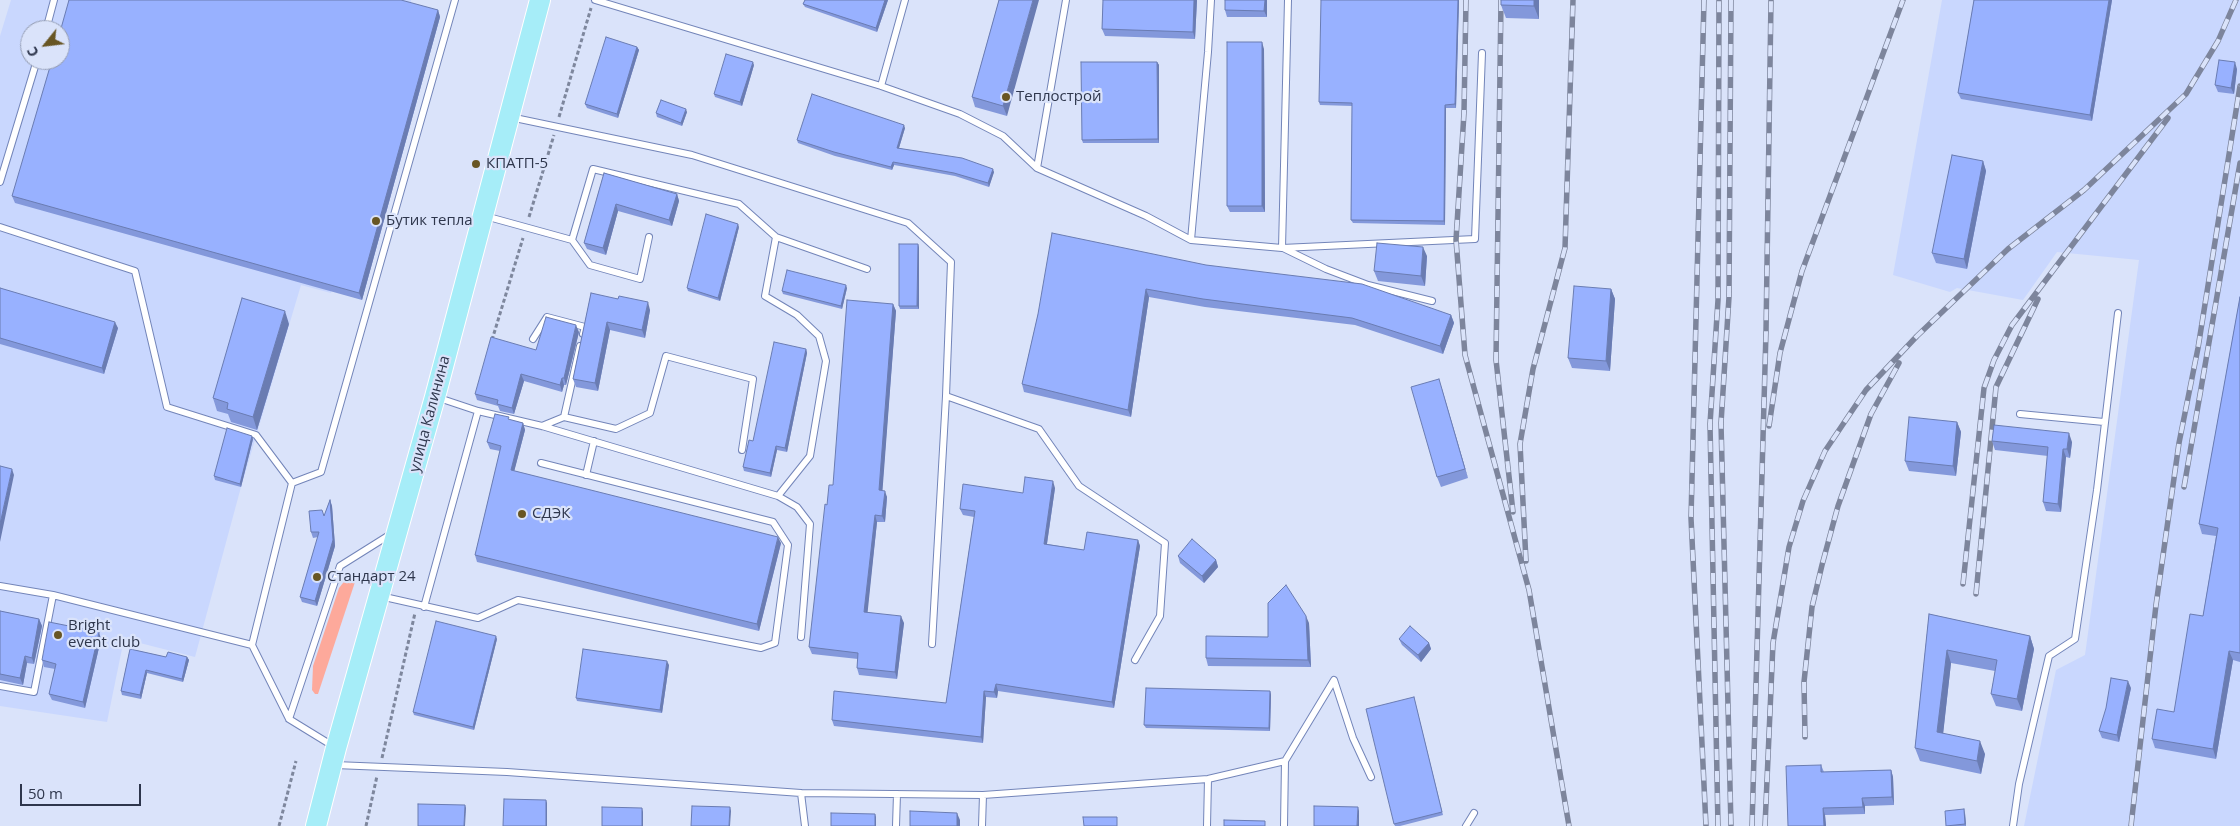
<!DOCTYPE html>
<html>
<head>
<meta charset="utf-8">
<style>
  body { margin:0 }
  #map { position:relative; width:2240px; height:826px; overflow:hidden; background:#dae3fa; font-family:"Open Sans",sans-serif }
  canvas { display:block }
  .north { position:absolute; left:20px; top:20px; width:50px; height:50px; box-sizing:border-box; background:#dae3fa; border:1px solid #959eb4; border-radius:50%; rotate:241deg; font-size:14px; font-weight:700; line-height:20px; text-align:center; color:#2e364c }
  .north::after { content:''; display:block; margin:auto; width:18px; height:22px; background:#685624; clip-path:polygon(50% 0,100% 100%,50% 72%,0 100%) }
  .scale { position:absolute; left:20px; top:784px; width:121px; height:22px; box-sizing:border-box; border:2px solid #2e364c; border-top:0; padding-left:6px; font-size:15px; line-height:18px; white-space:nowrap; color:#2e364c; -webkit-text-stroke:4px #dae3fa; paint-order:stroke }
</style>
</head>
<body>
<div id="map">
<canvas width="2240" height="826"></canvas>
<div class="north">С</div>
<div class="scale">50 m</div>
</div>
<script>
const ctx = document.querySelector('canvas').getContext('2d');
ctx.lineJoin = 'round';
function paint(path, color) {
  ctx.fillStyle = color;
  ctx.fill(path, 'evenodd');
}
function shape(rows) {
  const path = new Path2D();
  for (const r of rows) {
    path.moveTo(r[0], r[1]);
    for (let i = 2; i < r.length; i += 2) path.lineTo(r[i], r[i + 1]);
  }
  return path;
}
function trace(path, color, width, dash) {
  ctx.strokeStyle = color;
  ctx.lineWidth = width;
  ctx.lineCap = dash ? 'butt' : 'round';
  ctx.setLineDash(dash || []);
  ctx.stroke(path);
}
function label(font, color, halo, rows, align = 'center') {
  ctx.font = font + ' "Open Sans",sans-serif';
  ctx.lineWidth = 4.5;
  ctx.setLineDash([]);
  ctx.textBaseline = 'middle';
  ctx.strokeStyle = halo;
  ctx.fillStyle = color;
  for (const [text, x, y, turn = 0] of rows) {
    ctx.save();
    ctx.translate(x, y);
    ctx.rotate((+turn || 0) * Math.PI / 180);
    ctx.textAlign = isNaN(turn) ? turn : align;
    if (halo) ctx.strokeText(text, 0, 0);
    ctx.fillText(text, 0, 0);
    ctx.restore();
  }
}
paint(shape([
  [11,0,411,0,411,9,331,293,301,285,241,487,195,657,124,639,107,722,0,706,0,36],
  [30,30,60,30,60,60,30,60],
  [1942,0,2240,0,2240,826,2024,826,2056,670,2085,655,2139,260,2057,252,2023,300,1957,288,1950,292,1893,275]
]), '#c9d7fe');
paint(shape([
  [347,578,355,582,318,694,315,694,312,690,313,666,339,588]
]), '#fda99b');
const service = shape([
  [595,0,881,86,960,114,1003,136,1037,168,1146,216,1191,240,1282,248,1288,0],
  [46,30,54,0],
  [881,86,905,0],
  [510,117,692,155,908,223,951,262,946,396,1039,429,1079,486,1165,543,1160,616,1135,660],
  [1037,168,1066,0],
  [0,182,37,60],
  [485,216,572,240,593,169,739,204,776,237,867,269],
  [0,227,135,271,167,407,256,435,292,483],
  [776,237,765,296,797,315,819,336,826,361,810,456,778,496],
  [572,240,590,265,640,279,649,237],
  [1191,240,1208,52,1211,0],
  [1282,248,1475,239,1482,53],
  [1283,248,1326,269,1368,285,1432,301],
  [533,339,547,317,585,327,583,334],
  [436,397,478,411,542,426,778,496,797,507,810,524,801,637],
  [2020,414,2104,422],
  [564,417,616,429,650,413,666,356,753,379,742,450],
  [542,426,564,417,580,346],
  [586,475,594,441],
  [0,586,53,595,252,645,289,719,333,746],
  [380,596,478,618,518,600,761,648,775,643,788,545,773,522,541,463],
  [424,607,478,411],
  [932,644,946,396],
  [252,645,292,483,321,472,455,0],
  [0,686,34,692,53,595],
  [289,719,340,566,391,534],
  [335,765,507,772,801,793,983,795,1208,779,1285,761,1334,680,1353,738,1371,777],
  [801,793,805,826],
  [896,826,897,794],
  [982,826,983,795],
  [1207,826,1208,779],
  [1284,826,1285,761],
  [1466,826,1474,813],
  [2013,826,2019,784,2049,656,2075,639,2097,490,2118,313]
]);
const primary = shape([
  [316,826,336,748,435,397,540,0]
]);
trace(service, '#7385b9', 8);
trace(primary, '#fff', 22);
trace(shape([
  [559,117,591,8],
  [529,217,554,135],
  [492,340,523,238],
  [382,758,415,613],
  [279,826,296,761],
  [366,826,377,776]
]), '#7e879d', 3, [4, 2.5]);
trace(service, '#fff', 6);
trace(primary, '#a6edf8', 20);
const rail = shape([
  [1466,0,1464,113,1456,240,1465,355,1529,590,1569,826],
  [1501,0,1496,360,1513,512],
  [1704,0,1691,518,1706,826],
  [1731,0,1729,297,1721,423,1731,826],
  [1769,426,1780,353,1802,271,1903,0],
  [2184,487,2240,163],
  [1526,561,1520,444,1533,369,1565,248,1573,0],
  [1963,584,1984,388,1994,360,2012,325,2168,118],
  [1976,594,1996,387,2038,299],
  [1805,737,1804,682,1812,607,1822,565,1838,506,1871,414,1899,363],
  [1718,826,1710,424,1718,300,1719,0],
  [1752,826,1766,332,1771,0],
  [1765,826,1773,643,1789,547,1803,501,1825,451,1866,390,1917,336,2008,249,2084,190,2186,94,2218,41,2236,0],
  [2131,826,2156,605,2179,443,2198,348,2240,86]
]);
trace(rail, '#7d859c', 5.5);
trace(rail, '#dae3fa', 4, [11]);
paint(shape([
  [805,0,888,0,877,32,805,7,803,4],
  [999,0,1007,116,975,107,972,97],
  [1103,0,1197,0,1195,39,1105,36,1102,29],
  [1267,0,1267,17,1227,17,1225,10],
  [1459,0,1456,108,1446,108,1445,225,1353,223,1351,220,1352,106,1320,105,1319,102],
  [1539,0,1539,19,1506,18,1501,5],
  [1974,0,2112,0,2092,121,1961,99,1958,93],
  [438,10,440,17,362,300,15,203,12,196],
  [637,47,639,50,618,118,587,108,585,104],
  [1264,49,1265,212,1230,212,1227,206],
  [1157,62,1159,65,1159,143,1083,143,1082,140],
  [754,65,742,106,715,97,714,94],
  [2237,69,2234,94,2218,92,2215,85],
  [687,112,682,126,657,117,656,113],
  [905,128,899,148,994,172,989,187,955,176,894,165,892,170,835,156,798,143,797,140],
  [1983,161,1986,171,1967,269,1936,263,1932,253],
  [604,173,677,194,679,201,672,226,618,211,606,255,587,249,584,243],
  [739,227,720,301,688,291,687,288],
  [918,244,919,248,919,309,900,309,899,306],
  [1427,256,1425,286,1378,281,1374,271],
  [1206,265,1451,315,1454,323,1443,354,1355,325,1205,307,1149,297,1131,417,1024,392,1022,384,1038,314],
  [0,288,118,328,104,374,0,344],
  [847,288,842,309,783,294,782,291],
  [1611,289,1615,299,1610,371,1572,368,1568,358],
  [591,293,650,310,645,338,610,330,598,391,576,387,573,379],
  [2240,297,2240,662,2233,660,2216,759,2155,748,2152,739,2174,712,2203,616,2216,536,2202,534,2199,524],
  [893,304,896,311,882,490,887,497,885,522,877,522,867,612,904,623,897,679,859,675,857,668,858,659,812,654,809,647,833,485],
  [289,324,257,430,231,422,228,414,217,411,213,398],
  [579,332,566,385,564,385,562,392,524,381,514,414,500,411,498,406,477,400,475,394,536,350],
  [806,349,807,353,787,452,777,450,771,477,744,471,743,467,753,441],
  [1442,389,1468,478,1441,487,1437,477],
  [510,420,523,423,525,430,514,471,781,543,759,631,477,562,475,555,500,451,490,449,487,442],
  [1957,422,1961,432,1956,476,1909,471,1905,461],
  [253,439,241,487,215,480,214,476],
  [1992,441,2072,442,2070,458,2066,457,2061,512,2046,511,2043,502,2048,456,1995,450],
  [1055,488,1047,544,1084,550,1138,540,1140,546,1114,708,998,691,997,698,986,697,983,743,834,726,832,720,946,703,974,517,963,515,960,509,1023,493],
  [330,500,332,506,335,546,317,606,302,602,300,597,318,537,313,538,311,532,324,516],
  [1178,556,1216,560,1218,567,1204,583,1180,563],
  [0,611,39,619,42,626,34,664,27,663,23,685,0,680],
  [1929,614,2030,636,2034,649,2022,711,1996,706,1991,694,1995,671,1951,663,1943,733,1985,754,1981,774,1920,761,1915,748],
  [1309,623,1311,667,1208,666,1206,658],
  [101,639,85,708,52,700,49,694,55,669,44,667,42,660],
  [497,639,474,730,414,715,413,712],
  [1399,639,1429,643,1431,649,1421,662,1402,645],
  [130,649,166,657,187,657,189,660,183,682,147,673,141,699,122,695,121,691],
  [669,665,662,713,577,701,576,698],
  [2131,688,2119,742,2102,738,2099,731],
  [1270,691,1271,695,1270,731,1146,728,1144,725],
  [1414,697,1443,815,1400,826,1395,826,1394,824],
  [1821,765,1824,772,1891,770,1893,777,1894,805,1865,806,1865,814,1825,815,1826,826,1788,826],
  [1965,813,1966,826,1946,826]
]), '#8398db');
paint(shape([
  [885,0,888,0,877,32,876,28],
  [1033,0,1039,0,1007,116,1003,106],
  [1194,0,1197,0,1195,39,1193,32],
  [1265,0,1267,0,1267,17,1264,11],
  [1458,0,1459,0,1456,108,1455,104],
  [1534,0,1539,0,1539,19,1534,6],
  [2109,0,2112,0,2092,121,2090,115],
  [438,10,440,17,362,300,359,293],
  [1262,42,1264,49,1265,212,1262,206],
  [637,47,639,50,618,118,617,114],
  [753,62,754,65,742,106,740,102],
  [1157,62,1159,65,1159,143,1158,139],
  [2235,62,2237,69,2234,94,2231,88],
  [1445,105,1446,108,1445,225,1444,221],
  [686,109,687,112,682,126,681,123],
  [904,125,905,128,898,151,897,148],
  [1983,161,1986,171,1967,269,1964,259],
  [893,162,894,165,892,170,891,167],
  [993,169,994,172,989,187,988,183],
  [677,194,679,201,672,226,669,220],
  [616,204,618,211,606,255,603,248],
  [738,224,739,227,720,301,718,298],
  [918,244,919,248,919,309,917,306],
  [1423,247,1427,256,1425,286,1421,276],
  [846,285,847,288,842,309,841,306],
  [1146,289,1149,297,1131,417,1128,410],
  [1611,289,1615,299,1610,371,1606,361],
  [648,302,650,310,645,338,642,330],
  [893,304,896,311,882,497,879,490],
  [285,311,289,324,257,430,253,417],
  [1451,315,1454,323,1443,354,1440,346],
  [115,322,118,328,104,374,102,368],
  [607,322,610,330,598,391,595,383],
  [576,325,579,332,566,385,564,378],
  [806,349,807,353,787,452,785,448],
  [521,374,524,381,514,414,512,408],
  [562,378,564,385,562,392,560,385],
  [1439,379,1442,389,1468,478,1465,469],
  [1957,422,1961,432,1956,476,1953,466],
  [523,423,525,430,513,476,511,470],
  [2069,433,2072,442,2070,458,2067,449],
  [252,436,253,439,241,487,240,484],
  [776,446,777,450,771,477,770,473],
  [2063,449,2066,457,2061,512,2058,504],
  [12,469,14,475,0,542,0,524],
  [1053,481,1055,488,1046,550,1044,544],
  [885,491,887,497,885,522,882,516],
  [330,500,332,506,335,546,317,606,315,601],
  [875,515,877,522,867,618,864,612],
  [778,537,781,543,759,631,757,624],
  [1138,540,1140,546,1114,708,1112,702],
  [1216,560,1218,567,1204,583,1202,576],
  [901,616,904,623,897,679,895,672],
  [1306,616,1309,623,1311,667,1308,660],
  [39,619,42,626,34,664,32,658],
  [99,632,101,639,85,708,83,702],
  [496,636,497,639,474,730,473,727],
  [2030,636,2034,649,2022,711,2017,699],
  [1429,643,1431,649,1421,662,1418,655],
  [1947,650,1951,663,1942,744,1937,732],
  [2229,651,2233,660,2216,759,2213,749],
  [25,656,27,663,23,685,20,678],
  [187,657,189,660,183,682,182,679],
  [667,661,669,665,662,713,660,710],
  [146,670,147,673,141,699,140,695],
  [2128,681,2131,688,2119,742,2117,735],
  [996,684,998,691,997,698,994,692],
  [984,691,986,697,983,743,981,737],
  [1270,691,1271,695,1270,731,1269,728],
  [1980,741,1985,754,1981,774,1977,761],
  [1891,770,1893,777,1894,805,1892,797],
  [1862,798,1865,806,1865,814,1863,807],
  [546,800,547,803,547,826,546,826],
  [465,805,466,808,465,826,464,826],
  [730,807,731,811,730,826,729,826],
  [1358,807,1359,811,1359,826,1357,826],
  [642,808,643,812,643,826,642,826],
  [1823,808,1825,815,1826,826,1824,826],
  [1964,809,1965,813,1966,826,1965,824],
  [957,813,960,820,960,826,957,826],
  [875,814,876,817,876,826,875,826]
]), '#6a7cb2');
const building = shape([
  [69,0,401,0,438,10,359,293,12,196,52,60,60,60,60,32,69,0],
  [805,0,885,0,876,28,803,4,805,0],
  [999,0,1033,0,1003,106,972,97,999,0],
  [1103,0,1194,0,1193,32,1102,29,1103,0],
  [1225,0,1265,0,1264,11,1225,10,1225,0],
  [1321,0,1458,0,1455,104,1445,105,1444,221,1351,220,1352,103,1319,102,1321,0],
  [1501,0,1534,0,1534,6,1501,5,1501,0],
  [1974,0,2109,0,2090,115,1958,93,1974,0],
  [606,37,637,47,617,114,585,104,606,37],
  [1227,42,1262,42,1262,206,1227,206,1227,42],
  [726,54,753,62,740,102,714,94,726,54],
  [2219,60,2235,62,2231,88,2215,85,2219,60],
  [1081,62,1157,62,1158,139,1082,140,1081,62],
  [812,94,904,125,897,148,962,158,993,169,988,183,954,173,893,162,891,167,834,152,797,140,812,94],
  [661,100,686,109,681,123,656,113,661,100],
  [1952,155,1983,161,1964,259,1932,253,1952,155],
  [604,173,677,194,669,220,616,204,603,248,584,243,604,173],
  [706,214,738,224,718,298,687,288,706,214],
  [1052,233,1206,265,1362,284,1451,315,1440,346,1352,318,1203,299,1146,289,1128,410,1022,384,1038,314,1052,233],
  [1377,243,1423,247,1421,276,1374,271,1377,243],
  [899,244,918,244,917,306,899,306,899,244],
  [787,270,846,285,841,306,782,291,787,270],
  [1574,286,1611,289,1606,361,1568,358,1574,286],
  [0,288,115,322,102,368,0,338,0,288],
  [591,293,618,299,619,296,648,302,642,330,607,322,595,383,573,379,591,293],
  [2240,297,2240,653,2229,651,2213,749,2152,739,2157,709,2174,712,2190,614,2203,616,2218,528,2199,524,2240,297],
  [242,298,285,311,253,417,227,409,228,403,213,398,242,298],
  [847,300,893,304,879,490,885,491,882,516,875,515,864,612,901,616,895,672,857,668,858,653,809,647,825,504,827,505,829,485,833,485,847,300],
  [546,317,576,325,564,378,562,378,560,385,521,374,512,408,497,404,498,400,475,394,491,337,536,350,546,317],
  [774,342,806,349,785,448,776,446,770,473,743,467,749,440,753,441,774,342],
  [1439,379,1465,469,1437,477,1411,387,1439,379],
  [495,414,509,417,508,419,523,423,511,470,778,537,757,624,475,555,501,446,487,442,495,414],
  [1909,417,1957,422,1953,466,1905,461,1909,417],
  [1994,425,2069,433,2067,449,2063,449,2058,504,2043,502,2048,447,1992,441,1994,425],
  [227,428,252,436,240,484,214,476,227,428],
  [0,466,12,469,0,524,0,466],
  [1025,477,1053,481,1044,544,1084,550,1087,532,1138,540,1112,702,996,684,994,692,984,691,981,737,832,720,834,691,946,703,975,511,960,509,963,484,1023,493,1025,477],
  [330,500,333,540,315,601,300,597,319,532,311,532,309,511,322,510,324,516,330,500],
  [1192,539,1216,560,1202,576,1178,556,1192,539],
  [1286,585,1306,616,1308,660,1206,658,1206,636,1268,637,1268,603,1286,585],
  [0,611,39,619,32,658,25,656,20,678,0,674,0,611],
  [1929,614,2030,636,2017,699,1991,694,1997,660,1947,650,1937,732,1980,741,1977,761,1915,748,1929,614],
  [436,621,496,636,473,727,413,712,436,621],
  [49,622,99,632,83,702,49,694,56,664,42,660,49,622],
  [1410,626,1429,643,1418,655,1399,639,1410,626],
  [130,649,166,657,168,652,187,657,182,679,146,670,140,695,121,691,130,649],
  [583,649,667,661,660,710,576,698,583,649],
  [2111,678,2128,681,2117,735,2099,731,2106,708,2111,678],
  [1146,688,1270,691,1269,728,1144,725,1146,688],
  [1414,697,1442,812,1394,824,1366,709,1414,697],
  [1821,765,1821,772,1891,770,1892,797,1862,798,1863,807,1823,808,1824,826,1788,826,1786,766,1821,765],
  [504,799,546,800,546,826,503,826,504,799],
  [418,804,465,805,464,826,418,826,418,804],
  [692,806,730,807,729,826,691,826,692,806],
  [1314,806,1358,807,1357,826,1314,826,1314,806],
  [602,807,642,808,642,826,602,826,602,807],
  [1964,809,1965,824,1946,826,1945,811,1964,809],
  [910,811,957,813,957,826,910,826,910,811],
  [831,813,875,814,875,826,831,826,831,813],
  [1083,817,1117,817,1117,826,1084,826,1083,817],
  [1224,820,1265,821,1265,826,1224,826,1224,820]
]);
paint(building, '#98b1ff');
trace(building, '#6a7cb2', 1);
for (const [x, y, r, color] of [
  [1006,97,5,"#685624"],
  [476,164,5,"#685624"],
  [376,221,5,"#685624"],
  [522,514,5,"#685624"],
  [317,577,5,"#685624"],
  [58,635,5,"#685624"]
]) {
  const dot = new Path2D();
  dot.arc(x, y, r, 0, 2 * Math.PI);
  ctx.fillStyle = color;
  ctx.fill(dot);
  trace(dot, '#dae3fa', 2);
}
label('15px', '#2e364c', '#dae3fa', [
  ["Теплострой",1016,97],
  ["КПАТП-5",486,164],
  ["Бутик тепла",386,221],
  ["СДЭК",532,514],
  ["Стандарт 24",327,577],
  ["Bright",68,626],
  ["event club",68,643]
], 'left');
label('15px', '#2e364c', '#dae3fa', [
  ["улица Калинина",430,414,-75]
]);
</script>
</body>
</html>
